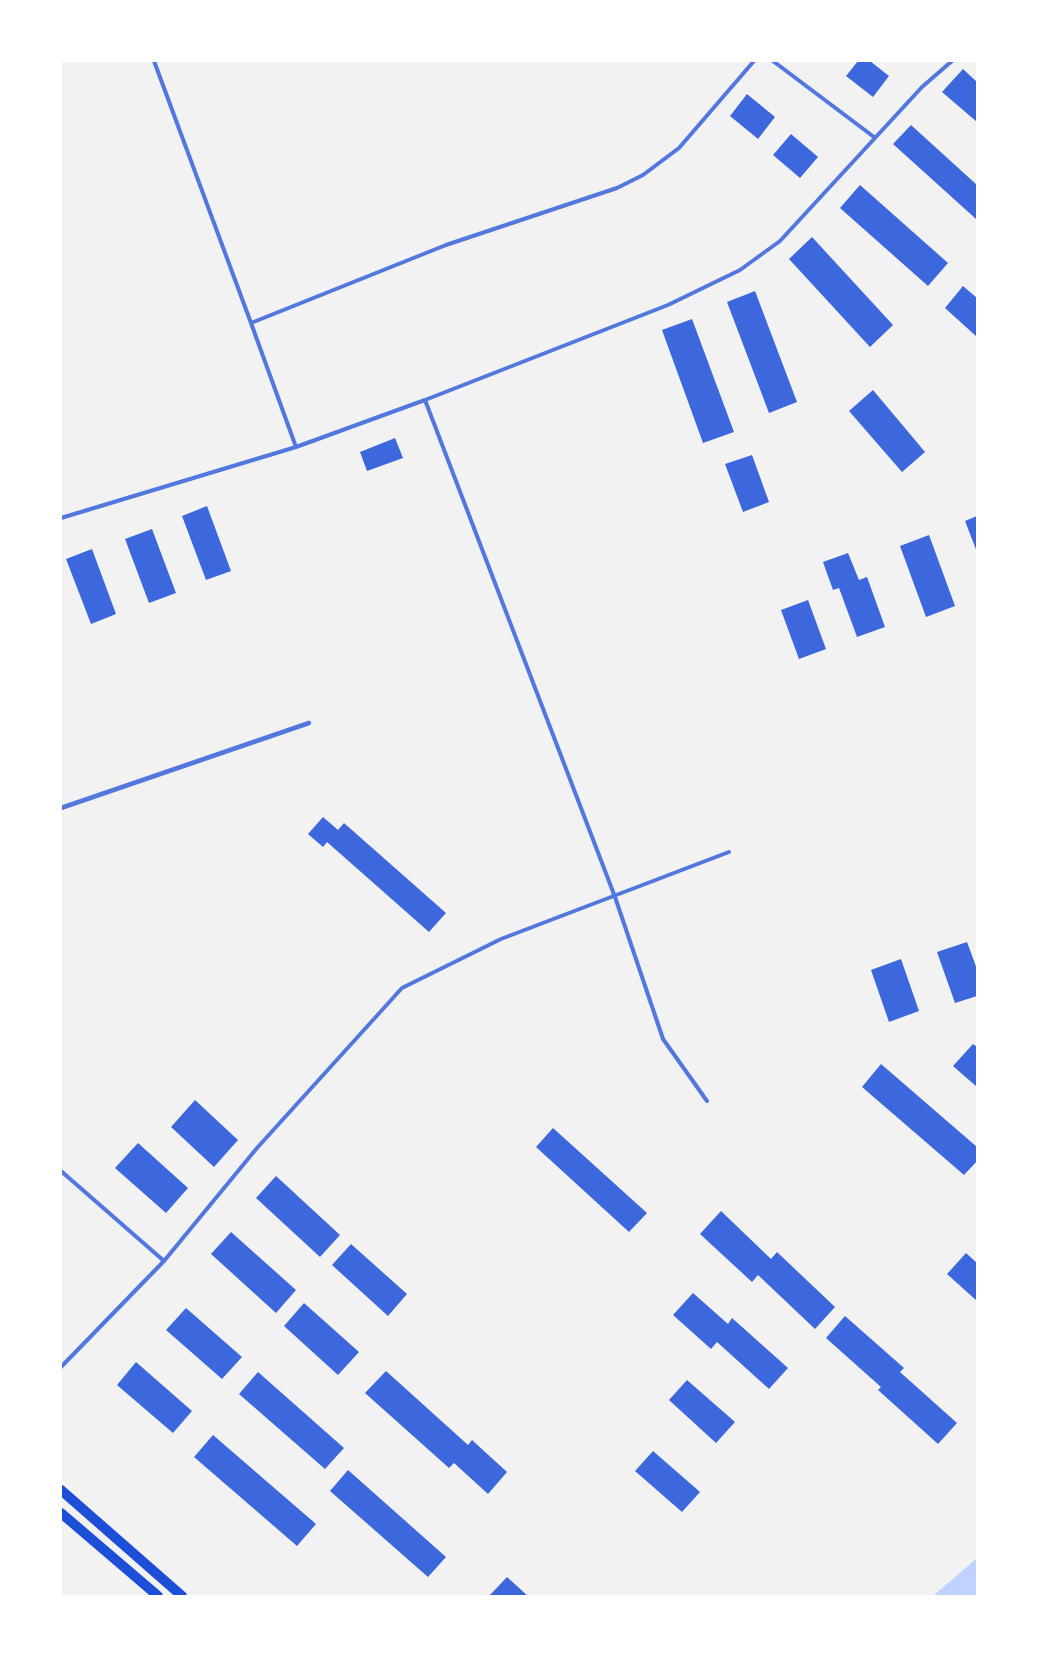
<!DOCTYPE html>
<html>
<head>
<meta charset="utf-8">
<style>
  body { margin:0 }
  #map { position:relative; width:1038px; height:1657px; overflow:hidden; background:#f2f2f2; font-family:Roboto,sans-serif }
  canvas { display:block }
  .frame { position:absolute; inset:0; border:62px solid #fff; pointer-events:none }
</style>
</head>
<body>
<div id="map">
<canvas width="1038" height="1657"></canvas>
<div class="frame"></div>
</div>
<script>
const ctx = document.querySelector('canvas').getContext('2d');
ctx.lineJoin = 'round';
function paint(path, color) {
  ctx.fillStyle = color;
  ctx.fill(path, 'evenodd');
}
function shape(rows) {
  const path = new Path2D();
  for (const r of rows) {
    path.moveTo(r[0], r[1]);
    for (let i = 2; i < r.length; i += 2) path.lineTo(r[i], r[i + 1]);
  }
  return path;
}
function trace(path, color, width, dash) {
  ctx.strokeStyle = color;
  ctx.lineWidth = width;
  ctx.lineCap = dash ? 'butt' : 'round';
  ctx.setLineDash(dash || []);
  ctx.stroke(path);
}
paint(shape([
  [977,1558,977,1596,933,1596]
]), '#bfd3fe');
paint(shape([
  [858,61,870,61,889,76,873,97,846,76],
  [963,69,977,82,977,122,942,92],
  [747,94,775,117,758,139,730,116],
  [911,125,977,185,976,219,893,144],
  [791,134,818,157,800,178,773,155],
  [860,185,948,263,928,286,840,208],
  [812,237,893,325,870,347,789,259],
  [963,286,977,298,977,337,945,308],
  [755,291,797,402,769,413,727,302],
  [692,319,734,432,703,443,662,330],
  [873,390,925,452,902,472,849,411],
  [395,438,403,458,367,471,360,452],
  [752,455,769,502,743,512,725,464],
  [207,506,231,571,206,580,182,516],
  [977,516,977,552,965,521],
  [152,529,176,593,149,603,125,539],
  [929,535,955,606,926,617,900,546],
  [92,549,116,614,91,624,66,559],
  [848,553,859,580,867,577,885,627,857,637,839,588,833,590,823,562],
  [808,600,826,649,799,659,781,610],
  [323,817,338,830,344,823,446,913,429,932,327,842,323,847,308,834],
  [967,942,977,969,977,996,955,1003,937,952],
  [901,959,919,1011,889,1022,871,970],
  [973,1044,977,1047,977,1087,953,1066],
  [881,1064,977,1147,977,1161,964,1175,862,1087],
  [195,1100,238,1140,214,1167,171,1127],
  [553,1128,647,1213,629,1232,536,1147],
  [138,1143,188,1188,166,1213,115,1168],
  [276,1176,340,1235,320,1257,256,1198],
  [721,1211,771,1259,777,1252,835,1307,815,1329,758,1275,752,1282,700,1234],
  [231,1232,296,1290,276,1313,211,1254],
  [351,1244,407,1294,388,1316,332,1265],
  [966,1253,977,1263,977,1301,947,1274],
  [693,1293,728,1324,732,1318,788,1368,769,1389,717,1342,711,1349,673,1315],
  [304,1303,359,1352,338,1375,284,1326],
  [186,1308,242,1357,222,1379,166,1330],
  [845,1316,904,1368,900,1372,957,1423,938,1444,878,1390,881,1387,826,1338],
  [136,1362,192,1411,173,1433,117,1385],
  [386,1371,468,1445,472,1440,507,1472,488,1494,454,1463,449,1468,365,1393],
  [258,1372,344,1448,325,1469,239,1394],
  [687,1380,735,1422,716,1443,669,1400],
  [213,1435,316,1524,297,1546,194,1457],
  [653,1451,700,1492,682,1512,635,1471],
  [348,1470,446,1557,428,1577,330,1491],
  [507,1577,528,1596,489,1596]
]), '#3d67dc');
trace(shape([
  [154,61,251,323],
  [773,61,874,137],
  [425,400,615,897,663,1039,707,1101],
  [296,447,251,323,446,245,617,188,643,175,679,148,754,61],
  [61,518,296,447,425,400,668,305,740,270,780,241,922,87,952,61],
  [61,1171,164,1261],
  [61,1367,164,1261,257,1148,402,988,501,939,729,852]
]), '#5277de', 4);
trace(shape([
  [61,808,309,723]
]), '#5277de', 4.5);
trace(shape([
  [61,1490,182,1596],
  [61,1513,158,1596]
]), '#1d4ed8', 10);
</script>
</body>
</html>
